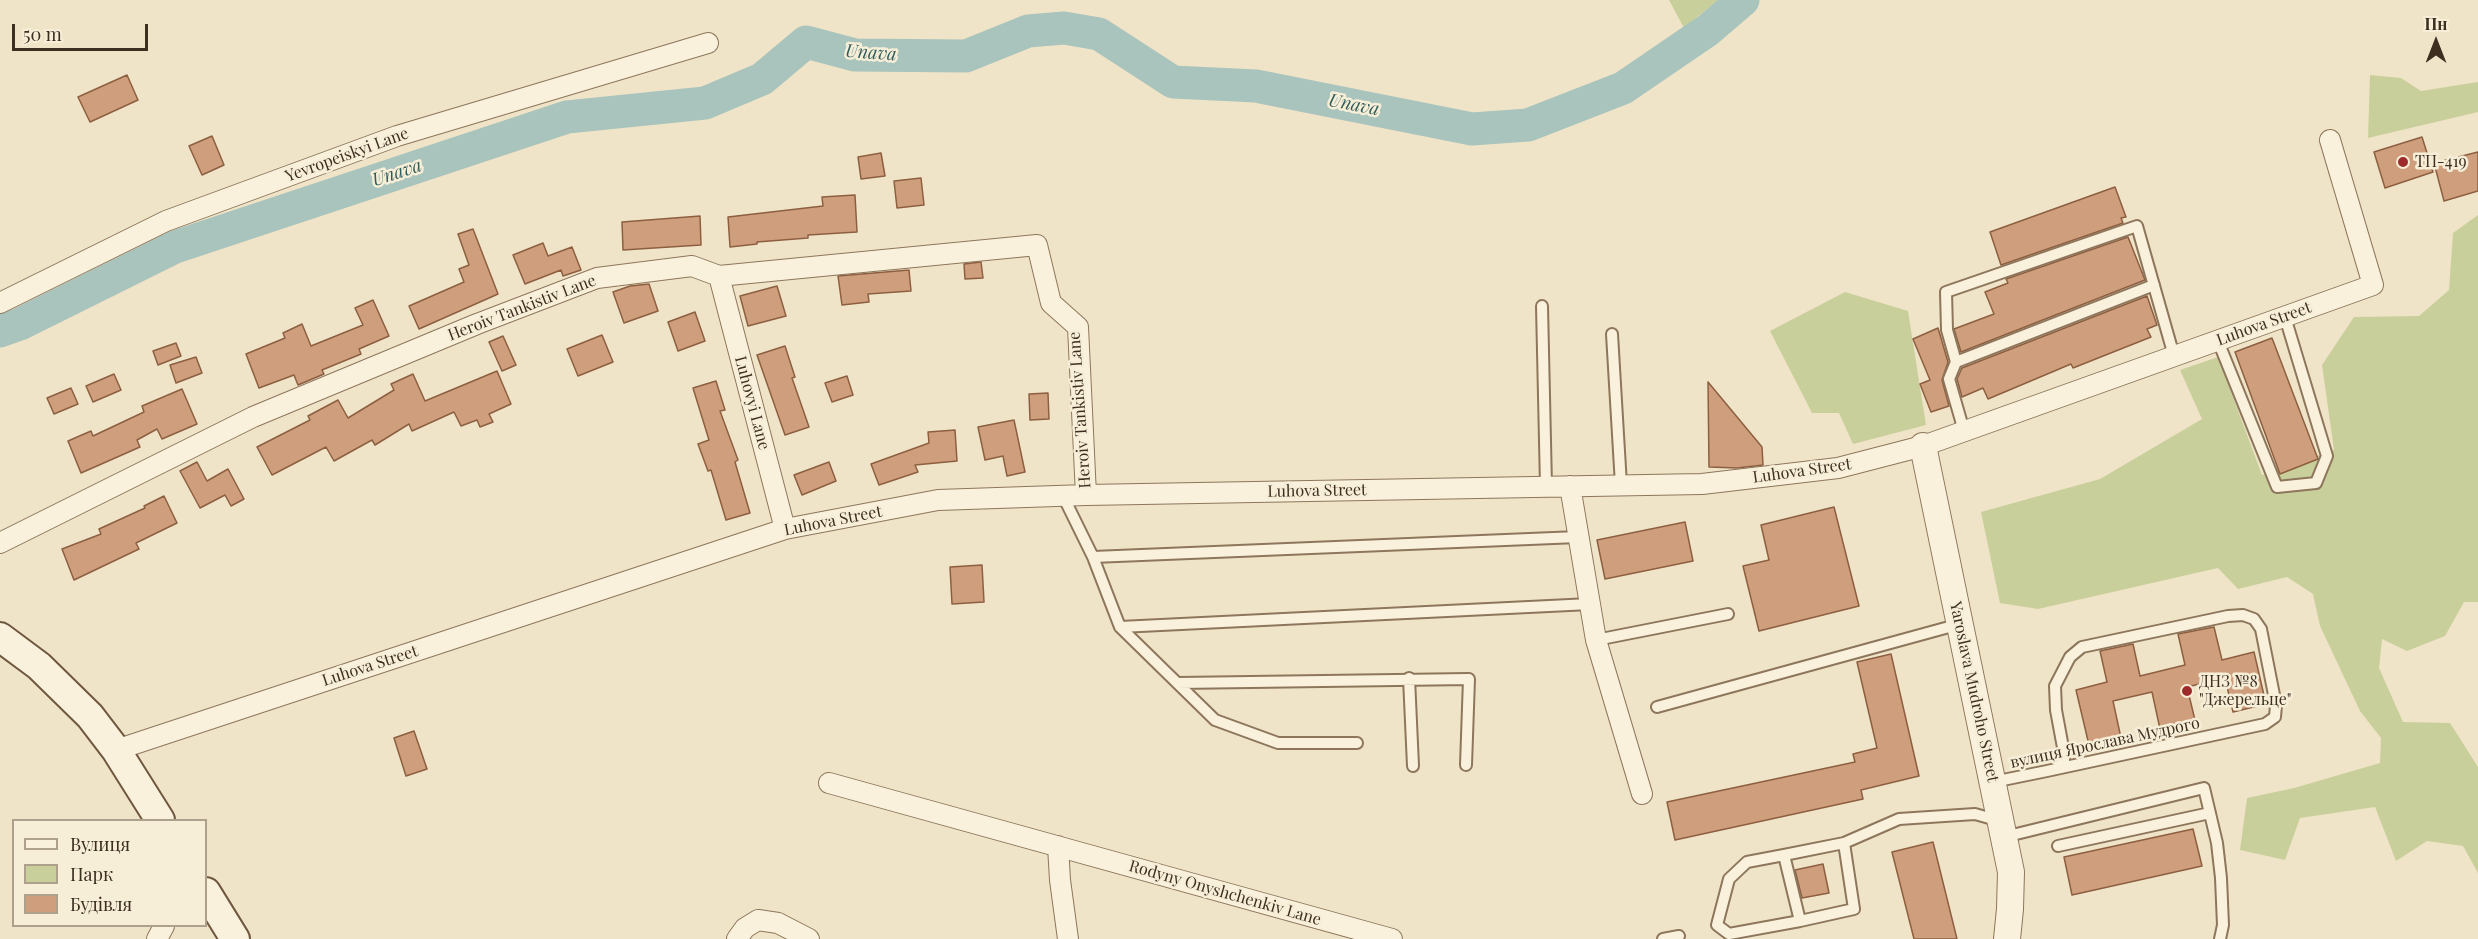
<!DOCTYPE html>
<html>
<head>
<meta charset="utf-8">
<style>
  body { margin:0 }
  #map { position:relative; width:2478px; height:939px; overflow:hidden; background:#f0e4c8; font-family:"Playfair Display",serif }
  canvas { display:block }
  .legend { position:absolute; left:12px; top:819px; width:195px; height:108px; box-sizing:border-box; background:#f7eed8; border:2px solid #ada18e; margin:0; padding:8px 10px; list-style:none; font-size:18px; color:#3d2e20 }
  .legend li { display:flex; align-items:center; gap:12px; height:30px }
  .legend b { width:30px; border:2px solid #ada18e }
  .north { position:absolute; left:2406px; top:12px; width:60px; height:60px; -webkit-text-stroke:4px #f7eed8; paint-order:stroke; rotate:0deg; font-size:16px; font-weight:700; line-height:24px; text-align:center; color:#3d2e20 }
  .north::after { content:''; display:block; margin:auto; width:21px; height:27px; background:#3d2e20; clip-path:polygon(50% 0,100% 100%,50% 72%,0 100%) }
  .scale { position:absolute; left:12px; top:24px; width:136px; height:27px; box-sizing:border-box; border:3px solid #3d2e20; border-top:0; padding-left:8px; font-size:18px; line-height:21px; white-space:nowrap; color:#3d2e20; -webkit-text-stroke:4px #f7eed8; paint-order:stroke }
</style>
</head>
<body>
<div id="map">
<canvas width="2478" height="939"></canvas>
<ul class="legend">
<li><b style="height:8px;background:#faf1dc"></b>Вулиця</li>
<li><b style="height:16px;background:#c9cf9b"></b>Парк</li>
<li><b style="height:16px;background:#cf9f7d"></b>Будівля</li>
</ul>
<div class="north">Пн</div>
<div class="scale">50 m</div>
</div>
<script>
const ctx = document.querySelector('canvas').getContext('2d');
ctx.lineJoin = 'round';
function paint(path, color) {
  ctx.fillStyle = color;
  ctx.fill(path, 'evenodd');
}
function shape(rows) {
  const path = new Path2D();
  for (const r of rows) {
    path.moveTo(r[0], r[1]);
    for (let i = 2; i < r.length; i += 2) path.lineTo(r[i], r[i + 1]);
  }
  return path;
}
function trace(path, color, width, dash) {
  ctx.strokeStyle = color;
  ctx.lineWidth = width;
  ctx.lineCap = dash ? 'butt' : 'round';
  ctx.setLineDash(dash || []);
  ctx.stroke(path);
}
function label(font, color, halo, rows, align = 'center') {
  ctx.font = font + ' "Playfair Display",serif';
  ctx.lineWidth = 5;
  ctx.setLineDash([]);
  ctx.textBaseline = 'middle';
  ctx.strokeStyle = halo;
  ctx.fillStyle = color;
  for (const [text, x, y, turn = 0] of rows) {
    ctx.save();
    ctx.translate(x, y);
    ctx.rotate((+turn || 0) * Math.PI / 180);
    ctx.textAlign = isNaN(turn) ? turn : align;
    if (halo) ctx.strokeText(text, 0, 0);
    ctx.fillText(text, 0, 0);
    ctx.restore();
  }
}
paint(shape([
  [1669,0,1718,0,1684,28],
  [2370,75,2401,78,2421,91,2478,82,2478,112,2368,138],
  [2478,215,2478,602,2464,602,2445,636,2407,651,2382,639,2379,668,2403,722,2450,723,2478,767,2478,873,2463,846,2427,841,2396,861,2375,807,2300,818,2285,860,2240,850,2247,798,2294,788,2380,763,2381,738,2360,711,2320,626,2313,594,2287,577,2238,589,2218,568,2038,609,2000,603,1981,512,2100,479,2202,419,2180,370,2218,357,2262,475,2334,450,2322,365,2354,317,2419,316,2449,290,2453,233],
  [1845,292,1908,311,1926,425,1853,444,1839,413,1812,413,1770,331]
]), '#c9cf9b');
trace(shape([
  [0,331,20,324,175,247,567,117,705,103,762,79,806,42,855,55,966,56,1028,31,1064,28,1099,34,1173,82,1256,86,1472,129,1528,125,1623,88,1708,30,1743,0]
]), '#a9c4bc', 33);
const building = shape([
  [127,75,138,100,90,122,78,97,127,75],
  [212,136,224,165,202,175,189,146,212,136],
  [2422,137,2433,172,2385,188,2374,152,2422,137],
  [2478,152,2478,191,2444,201,2434,163,2478,152],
  [881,153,885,176,861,179,858,157,881,153],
  [921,178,924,205,897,208,894,181,921,178],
  [2115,187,2126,217,2121,218,2123,223,2001,265,1990,232,2115,187],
  [855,195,857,232,808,235,808,238,757,242,757,244,730,247,728,217,823,206,822,197,855,195],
  [700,216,701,245,623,250,622,222,700,216],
  [473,229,498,294,419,329,409,306,464,282,459,269,469,265,458,234,473,229],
  [2128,237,2145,280,1961,352,1954,329,1994,314,1985,292,2008,283,2006,279,2128,237],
  [543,243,548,256,572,247,581,270,563,276,561,270,525,284,513,255,543,243],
  [981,262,983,278,965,279,964,264,981,262],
  [909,270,911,291,868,294,869,302,842,305,838,276,909,270],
  [649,284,658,311,624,323,613,292,630,286,649,284],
  [777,286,786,316,748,326,740,296,777,286],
  [2147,296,2157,325,2147,329,2151,337,2073,368,2071,364,1988,399,1983,388,1962,397,1957,379,1962,368,2147,296],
  [373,300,389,336,359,349,361,354,322,370,324,374,298,385,294,375,259,388,246,354,285,338,283,333,302,324,311,346,363,325,355,308,373,300],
  [695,312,705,341,678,351,668,322,695,312],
  [1938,328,1948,362,1942,380,1949,406,1931,412,1920,384,1930,380,1913,339,1938,328],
  [602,335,613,362,578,376,567,349,602,335],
  [503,336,516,365,502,371,489,342,503,336],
  [2272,338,2318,459,2280,474,2235,352,2272,338],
  [176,343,181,356,158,365,153,351,176,343],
  [785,346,795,377,792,378,809,427,785,435,757,355,785,346],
  [196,357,202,373,176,383,170,365,196,357],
  [497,371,511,404,489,414,493,422,480,427,477,420,461,426,454,412,412,431,409,424,375,445,372,440,334,461,326,447,272,475,257,447,310,420,308,416,338,400,348,418,394,390,391,384,413,374,425,401,497,371],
  [114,374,121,390,93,402,86,386,114,374],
  [847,376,853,395,832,402,825,383,847,376],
  [716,381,725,410,720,411,738,460,735,462,750,513,726,520,711,470,708,471,698,444,709,440,693,388,716,381],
  [1708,382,1762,447,1763,465,1737,468,1709,467,1708,382],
  [71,388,78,404,54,414,47,398,71,388],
  [182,389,197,424,162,439,157,429,137,440,140,447,81,473,68,441,91,431,93,436,144,412,142,406,182,389],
  [1048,393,1049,419,1030,420,1029,394,1048,393],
  [1014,420,1025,472,1007,476,1003,456,985,460,978,427,1014,420],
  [955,430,957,461,915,465,918,472,879,485,871,464,929,443,928,432,955,430],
  [197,462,207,481,228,469,244,499,231,506,225,495,200,508,180,471,197,462],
  [829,462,836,481,802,495,794,475,829,462],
  [164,496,177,523,136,543,139,549,74,580,62,549,101,534,99,529,145,508,144,506,164,496],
  [1834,507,1859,606,1759,631,1743,566,1769,560,1761,525,1834,507],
  [1685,522,1693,561,1605,579,1597,540,1685,522],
  [982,565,984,602,952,604,950,567,982,565],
  [2214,627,2222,660,2254,652,2266,704,2233,712,2225,678,2187,687,2195,720,2160,729,2152,692,2113,701,2121,738,2089,745,2076,690,2107,682,2100,651,2133,644,2140,676,2185,665,2178,634,2214,627],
  [1891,654,1919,776,1861,790,1863,799,1675,840,1667,802,1855,762,1853,754,1877,748,1857,662,1891,654],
  [414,731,427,769,406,776,394,738,414,731],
  [2193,829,2202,866,2072,895,2064,857,2193,829],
  [1933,842,1957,939,1914,939,1892,852,1933,842],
  [1823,864,1829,893,1802,898,1795,870,1823,864]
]);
paint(building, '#cf9f7d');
trace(building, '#8d5f41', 1.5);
const service = shape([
  [1542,306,1546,486],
  [1612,334,1621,485],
  [2218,341,2277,487,2316,483,2327,456,2285,317],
  [1956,362,2154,285],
  [1964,431,1949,379,1956,362,1947,330,1946,292,2137,226,2174,356],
  [1063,496,1093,557,1120,627,1215,720,1278,743,1357,743],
  [1093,557,1578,537],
  [1120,627,1590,604],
  [1596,640,1728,614],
  [1409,678,1413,766],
  [1178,683,1469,679,1466,765],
  [1657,707,1960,624],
  [1993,782,2047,771,2265,724,2275,717,2276,705,2261,629,2254,619,2243,615,2228,616,2082,647,2070,657,2055,686,2056,710,2064,753,2064,761,2056,769],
  [2004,837,2204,788,2217,843,2221,878,2223,925,2220,939],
  [2058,846,2210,813],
  [1784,855,1800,921,1729,934,1717,925,1729,879,1747,862,1784,855,1844,843,1899,819,1975,814,2000,821],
  [1800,921,1854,909,1844,843],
  [1663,939,1679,936]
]);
const minor = shape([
  [719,276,785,529],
  [0,303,166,221,397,136,708,43],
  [1570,486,1596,640,1642,794],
  [0,543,253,417,477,324,597,278,692,266,719,276,1037,245,1051,303,1078,327,1086,495],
  [116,750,785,529,938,500,1086,495,1702,484,1838,468,1923,446,2373,285,2330,140],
  [829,783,1392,939],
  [1058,846,1060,880,1068,939],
  [157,939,164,926],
  [737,939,745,928,758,920,778,923,809,939]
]);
const tertiary = shape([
  [1923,446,2011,872,2010,909,2007,939]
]);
const secondary = shape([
  [0,637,39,666,90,716,116,750,160,820],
  [206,892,235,939]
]);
trace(service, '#8d765c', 14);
trace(minor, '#8d765c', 22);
trace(tertiary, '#8d765c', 28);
trace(secondary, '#6f573f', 32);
trace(service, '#faf1dc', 10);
trace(minor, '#faf1dc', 20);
trace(tertiary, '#faf1dc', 26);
trace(secondary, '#faf1dc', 28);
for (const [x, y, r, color] of [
  [2403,162,6,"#9e2a2b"],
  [2187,691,6,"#9e2a2b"]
]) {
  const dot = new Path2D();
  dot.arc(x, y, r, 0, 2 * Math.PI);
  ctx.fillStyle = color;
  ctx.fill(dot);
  trace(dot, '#f7eed8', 2);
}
label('16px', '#3d2e20', '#f7eed8', [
  ["Yevropeiskyi Lane",347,155,-20],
  ["Heroiv Tankistiv Lane",522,308,-21],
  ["Luhova Street",2264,324,-20],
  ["Luhovyi Lane",752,403,75],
  ["Heroiv Tankistiv Lane",1080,410,-94],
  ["Luhova Street",1802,471,-8],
  ["Luhova Street",1317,491,-1],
  ["Luhova Street",833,521,-11],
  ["Luhova Street",370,666,-18],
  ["Yaroslava Mudroho Street",1974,692,78],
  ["вулиця Ярослава Мудрого",2105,743,-12],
  ["Rodyny Onyshchenkiv Lane",1225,893,16]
]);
label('16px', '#3d2e20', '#f7eed8', [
  ["ТП-419",2415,162],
  ["ДНЗ №8",2199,682],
  ["\"Джерельце\"",2199,700]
], 'left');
label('italic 18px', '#2f5d5a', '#f7eed8', [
  ["Unava",871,53,4],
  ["Unava",1354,105,11],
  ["Unava",397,173,-18]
]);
</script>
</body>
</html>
